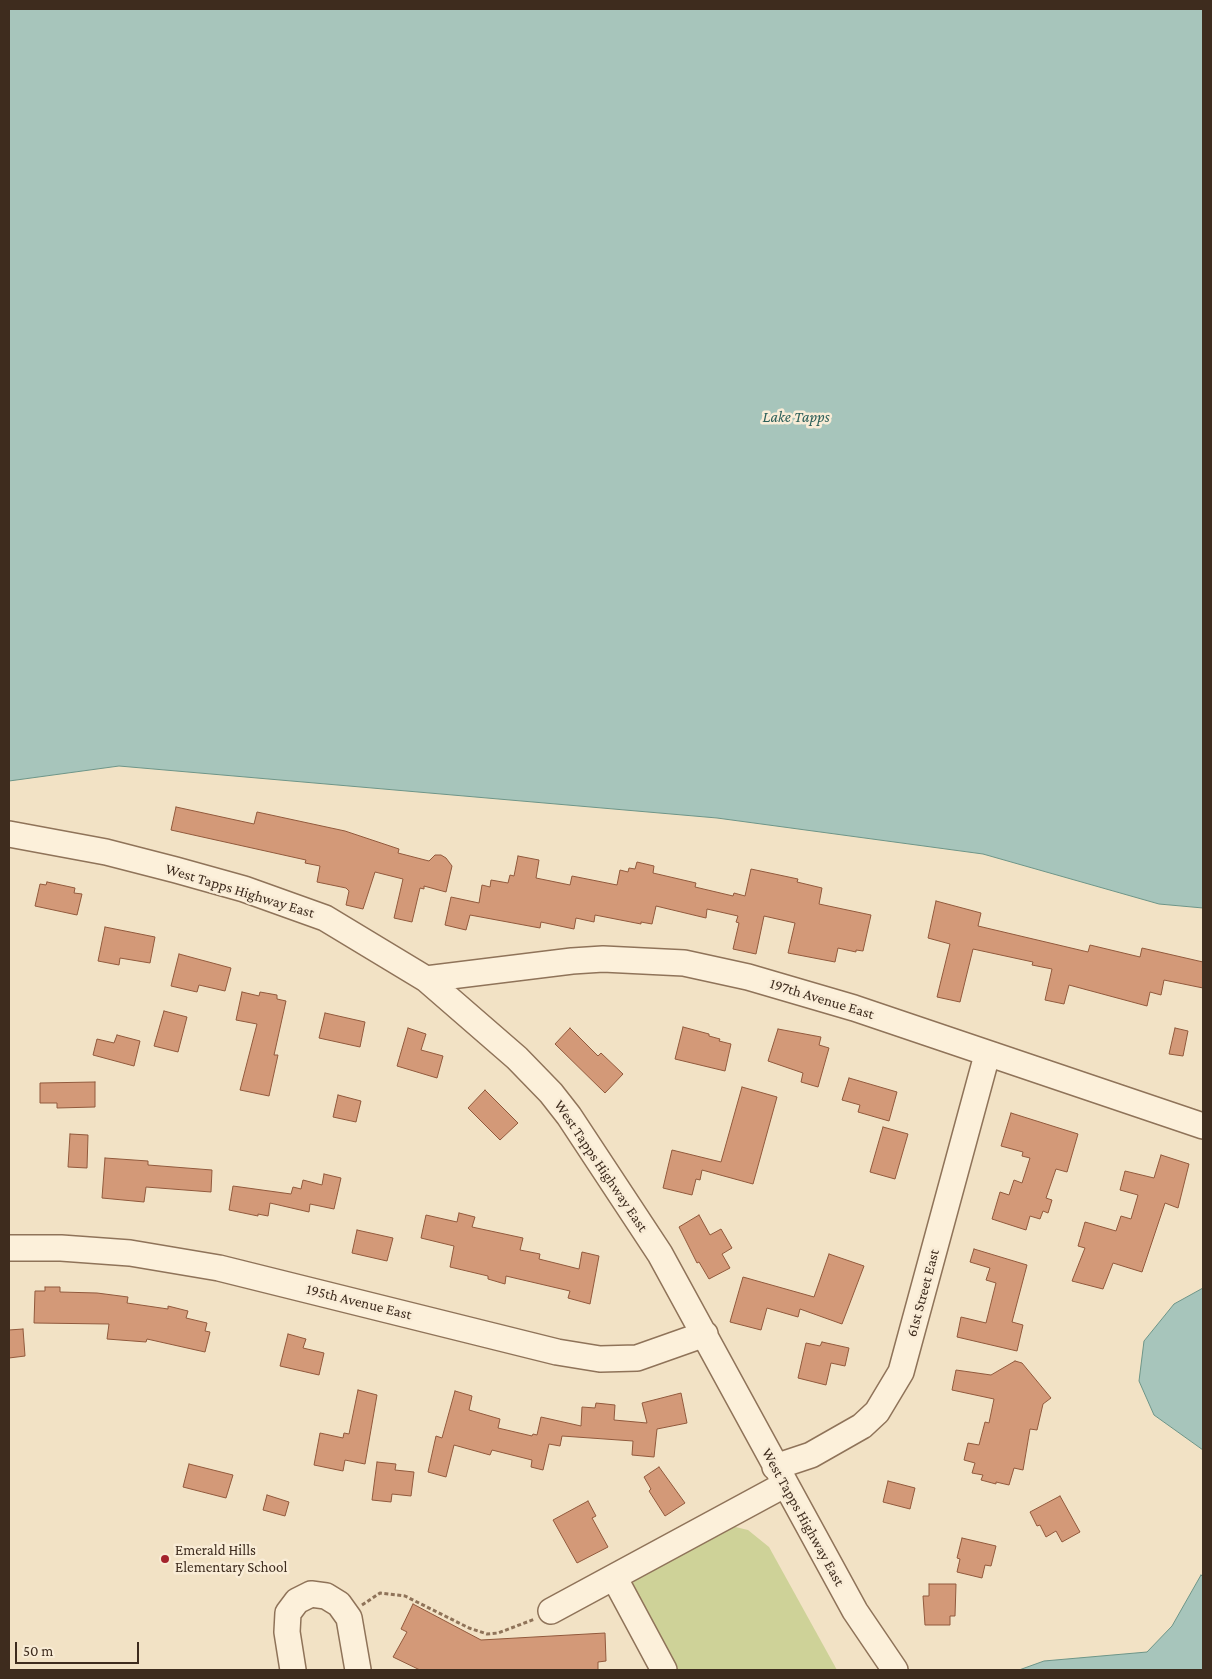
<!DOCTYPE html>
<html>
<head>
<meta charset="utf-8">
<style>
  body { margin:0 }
  #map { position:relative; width:1212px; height:1679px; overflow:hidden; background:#f2e2c5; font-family:"Crimson Pro",serif }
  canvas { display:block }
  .frame { position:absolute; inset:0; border:10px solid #3e2c1e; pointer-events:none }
  .scale { position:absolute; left:15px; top:1642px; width:124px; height:22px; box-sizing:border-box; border:2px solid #3e2c1e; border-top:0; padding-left:6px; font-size:15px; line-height:18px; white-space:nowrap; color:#3e2c1e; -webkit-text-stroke:4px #f9ecd6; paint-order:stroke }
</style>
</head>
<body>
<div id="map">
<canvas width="1212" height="1679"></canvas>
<div class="frame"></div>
<div class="scale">50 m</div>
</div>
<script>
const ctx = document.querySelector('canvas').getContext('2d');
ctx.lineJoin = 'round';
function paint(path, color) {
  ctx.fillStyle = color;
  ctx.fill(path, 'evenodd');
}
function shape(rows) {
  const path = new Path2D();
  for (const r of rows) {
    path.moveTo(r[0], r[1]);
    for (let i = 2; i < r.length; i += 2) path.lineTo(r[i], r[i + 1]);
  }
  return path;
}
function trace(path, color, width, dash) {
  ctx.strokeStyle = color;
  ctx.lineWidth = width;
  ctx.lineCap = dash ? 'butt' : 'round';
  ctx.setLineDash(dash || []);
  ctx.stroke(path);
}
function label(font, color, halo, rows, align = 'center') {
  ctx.font = font + ' "Crimson Pro",serif';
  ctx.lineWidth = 5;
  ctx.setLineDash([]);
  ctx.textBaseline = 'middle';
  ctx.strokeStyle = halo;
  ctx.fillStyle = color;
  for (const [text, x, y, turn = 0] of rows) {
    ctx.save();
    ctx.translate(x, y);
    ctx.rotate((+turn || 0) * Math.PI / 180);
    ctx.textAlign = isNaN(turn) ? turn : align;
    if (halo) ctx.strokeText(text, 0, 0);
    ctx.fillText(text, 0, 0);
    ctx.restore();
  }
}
paint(shape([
  [727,1525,748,1530,769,1547,837,1670,672,1670,631,1586,640,1571]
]), '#ced298');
const water = shape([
  [9,9,1203,9,1203,908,1159,904,983,854,717,818,119,766,9,781,9,9],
  [1203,1288,1203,1450,1154,1415,1139,1381,1144,1341,1174,1304,1203,1288],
  [1201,1575,1203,1577,1203,1670,1019,1670,1044,1661,1147,1652,1172,1626,1201,1575]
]);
paint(water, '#a7c5bb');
trace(water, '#6d9588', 1);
const building = shape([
  [176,807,254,824,257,812,345,831,399,849,398,853,429,861,435,855,441,855,446,858,452,866,446,892,424,886,424,889,420,888,412,922,394,918,403,879,375,872,363,909,346,905,349,891,346,888,317,882,320,866,305,863,306,860,171,830,176,807],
  [518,856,539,860,536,878,570,885,572,876,617,885,620,870,628,872,629,868,635,869,637,862,654,866,653,873,696,883,695,887,733,896,734,893,745,896,751,869,798,879,797,882,822,888,819,904,871,915,863,951,856,950,856,952,838,948,835,962,788,953,795,923,764,916,756,954,733,949,739,923,736,922,738,916,707,909,706,918,656,906,652,924,641,922,641,924,595,915,594,922,576,918,574,929,541,922,540,928,470,915,466,930,445,925,451,897,479,903,482,885,490,887,491,880,508,883,510,875,514,876,518,856],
  [47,882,75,888,74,893,82,894,77,915,35,906,40,884,46,885,47,882],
  [936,901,981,913,978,926,1088,952,1090,945,1140,957,1142,948,1203,962,1203,988,1164,980,1161,995,1150,992,1147,1006,1069,985,1064,1004,1045,1000,1052,969,1032,965,1033,962,973,949,960,1002,937,997,950,944,928,938,936,901],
  [105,927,155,937,150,963,120,958,119,965,98,961,105,927],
  [179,954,231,968,225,991,199,985,197,992,171,986,179,954],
  [242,992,259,996,260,992,277,995,277,999,286,1001,274,1055,278,1055,269,1096,240,1090,257,1024,236,1020,242,992],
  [164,1011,187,1017,178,1052,154,1046,164,1011],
  [325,1013,365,1022,360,1047,319,1038,325,1013],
  [683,1027,709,1034,709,1036,720,1039,719,1041,731,1044,725,1071,675,1059,683,1027],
  [408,1028,426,1034,421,1050,443,1056,437,1078,397,1066,408,1028],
  [570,1028,598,1056,601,1053,623,1074,605,1093,555,1044,570,1028],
  [1175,1028,1188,1031,1183,1056,1169,1054,1175,1028],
  [778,1029,821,1037,819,1045,829,1048,818,1087,801,1082,803,1073,768,1061,778,1029],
  [117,1035,140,1041,134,1066,93,1055,97,1039,114,1043,117,1035],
  [849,1078,897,1092,889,1121,858,1112,860,1105,842,1100,849,1078],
  [95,1082,95,1107,57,1108,57,1103,40,1103,40,1083,95,1082],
  [742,1087,777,1097,753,1184,702,1170,700,1180,696,1179,692,1195,663,1188,672,1150,721,1162,742,1087],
  [485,1090,518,1123,500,1140,468,1108,485,1090],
  [338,1095,361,1101,356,1122,333,1117,338,1095],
  [1011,1113,1078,1134,1067,1172,1056,1169,1046,1198,1052,1200,1048,1213,1043,1211,1040,1219,1030,1216,1026,1230,992,1219,1000,1192,1009,1195,1014,1180,1022,1183,1030,1158,1022,1156,1023,1152,1001,1146,1011,1113],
  [883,1127,908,1134,895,1179,870,1172,883,1127],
  [70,1134,88,1135,87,1168,68,1167,70,1134],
  [1161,1155,1189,1164,1178,1208,1165,1203,1142,1272,1113,1263,1103,1289,1072,1281,1085,1248,1078,1246,1085,1222,1116,1231,1121,1216,1131,1219,1138,1195,1120,1190,1125,1171,1154,1178,1161,1155],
  [105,1158,148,1161,148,1165,212,1170,211,1192,146,1187,144,1202,102,1198,105,1158],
  [324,1174,341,1178,334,1209,310,1204,309,1212,270,1203,268,1216,258,1214,258,1216,229,1210,233,1186,291,1194,293,1187,301,1189,303,1180,322,1185,324,1174],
  [459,1213,475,1217,472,1227,523,1238,520,1250,540,1254,539,1259,579,1269,582,1252,599,1256,590,1304,568,1298,570,1291,506,1276,505,1284,488,1279,488,1276,450,1267,454,1246,421,1238,426,1215,457,1222,459,1213],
  [699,1215,710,1235,721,1229,732,1248,722,1254,730,1268,709,1279,699,1262,697,1263,679,1227,699,1215],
  [357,1230,393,1238,387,1261,352,1253,357,1230],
  [974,1249,1027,1265,1012,1322,1023,1325,1017,1351,957,1337,961,1317,986,1323,996,1283,986,1280,990,1268,970,1262,974,1249],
  [829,1254,864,1266,842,1324,800,1309,798,1317,767,1308,761,1330,730,1322,743,1277,814,1297,829,1254],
  [45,1287,60,1287,60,1292,97,1293,128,1297,127,1303,168,1309,168,1306,188,1311,186,1318,207,1323,205,1331,210,1332,205,1352,147,1339,146,1342,107,1339,109,1324,34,1323,35,1291,45,1291,45,1287],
  [23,1329,25,1356,9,1358,9,1330,23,1329],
  [288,1334,306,1339,303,1348,324,1353,319,1375,280,1366,288,1334],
  [822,1342,849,1348,845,1366,831,1363,826,1385,798,1378,806,1343,820,1346,822,1342],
  [1015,1361,1022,1363,1051,1398,1043,1404,1037,1430,1030,1429,1023,1470,1014,1468,1009,1485,996,1482,996,1484,981,1480,983,1475,972,1473,975,1463,964,1460,968,1443,979,1445,985,1422,989,1423,994,1399,952,1390,956,1370,991,1375,1015,1361],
  [358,1390,377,1395,365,1464,345,1460,343,1471,314,1465,320,1433,343,1438,344,1433,349,1434,358,1390],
  [455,1391,472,1396,469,1410,500,1419,498,1428,532,1436,533,1434,537,1435,541,1417,581,1426,582,1407,595,1408,596,1403,615,1405,614,1420,647,1423,642,1403,681,1393,687,1423,657,1429,654,1457,632,1455,633,1441,562,1436,560,1446,549,1444,543,1470,531,1467,532,1460,492,1450,490,1455,454,1445,446,1477,428,1472,436,1436,442,1438,455,1391],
  [377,1462,396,1464,395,1470,414,1472,411,1496,392,1494,391,1502,372,1500,377,1462],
  [189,1464,233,1475,226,1498,183,1487,189,1464],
  [659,1467,685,1503,665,1516,649,1491,651,1489,644,1477,659,1467],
  [888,1481,915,1488,910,1509,883,1502,888,1481],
  [267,1495,289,1502,285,1516,263,1510,267,1495],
  [1060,1496,1080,1532,1062,1542,1056,1531,1046,1537,1040,1525,1037,1526,1030,1512,1060,1496],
  [588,1501,596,1516,592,1518,608,1547,577,1563,553,1520,588,1501],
  [962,1538,996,1546,991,1566,985,1565,982,1578,957,1572,960,1559,957,1558,962,1538],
  [929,1584,956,1584,955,1616,950,1616,950,1625,925,1625,923,1596,929,1596,929,1584],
  [413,1604,481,1640,605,1633,606,1661,598,1662,598,1670,420,1670,393,1657,407,1632,401,1629,413,1604]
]);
paint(building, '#d39978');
trace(building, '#91593c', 1);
const minor = shape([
  [9,834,106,852,176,870,244,889,325,918,426,979,517,1058,551,1093,569,1116,660,1254,855,1611,895,1670],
  [426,979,572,961,603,959,684,963,748,977,854,1008,1203,1126],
  [9,1248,61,1248,130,1253,219,1268,557,1352,600,1359,637,1358,705,1334],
  [775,1467,811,1455,862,1426,877,1412,901,1372,987,1055],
  [614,1577,664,1670],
  [551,1611,784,1485],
  [293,1670,287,1632,288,1613,297,1601,311,1594,326,1596,339,1604,349,1618,358,1670]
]);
trace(minor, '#8f7359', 28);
trace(shape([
  [362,1605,380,1593,405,1596,469,1628,487,1634,498,1633,535,1619]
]), '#8f7359', 3, [4, 2.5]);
trace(minor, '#fcf0da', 25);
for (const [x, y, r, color] of [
  [165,1559,5,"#a4232c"]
]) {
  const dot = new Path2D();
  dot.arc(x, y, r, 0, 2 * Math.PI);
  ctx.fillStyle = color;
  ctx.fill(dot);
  trace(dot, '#f9ecd6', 2);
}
label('15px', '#3e2c1e', '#f9ecd6', [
  ["West Tapps Highway East",240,891,17],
  ["197th Avenue East",822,999,17],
  ["West Tapps Highway East",601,1166,56],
  ["61st Street East",923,1293,-75],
  ["195th Avenue East",359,1302,14],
  ["West Tapps Highway East",803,1517,61]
]);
label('15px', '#3e2c1e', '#f9ecd6', [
  ["Emerald Hills",175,1550],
  ["Elementary School",175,1567]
], 'left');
label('italic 16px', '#2c5f59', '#f9ecd6', [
  ["Lake Tapps",796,417]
]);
</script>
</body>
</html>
